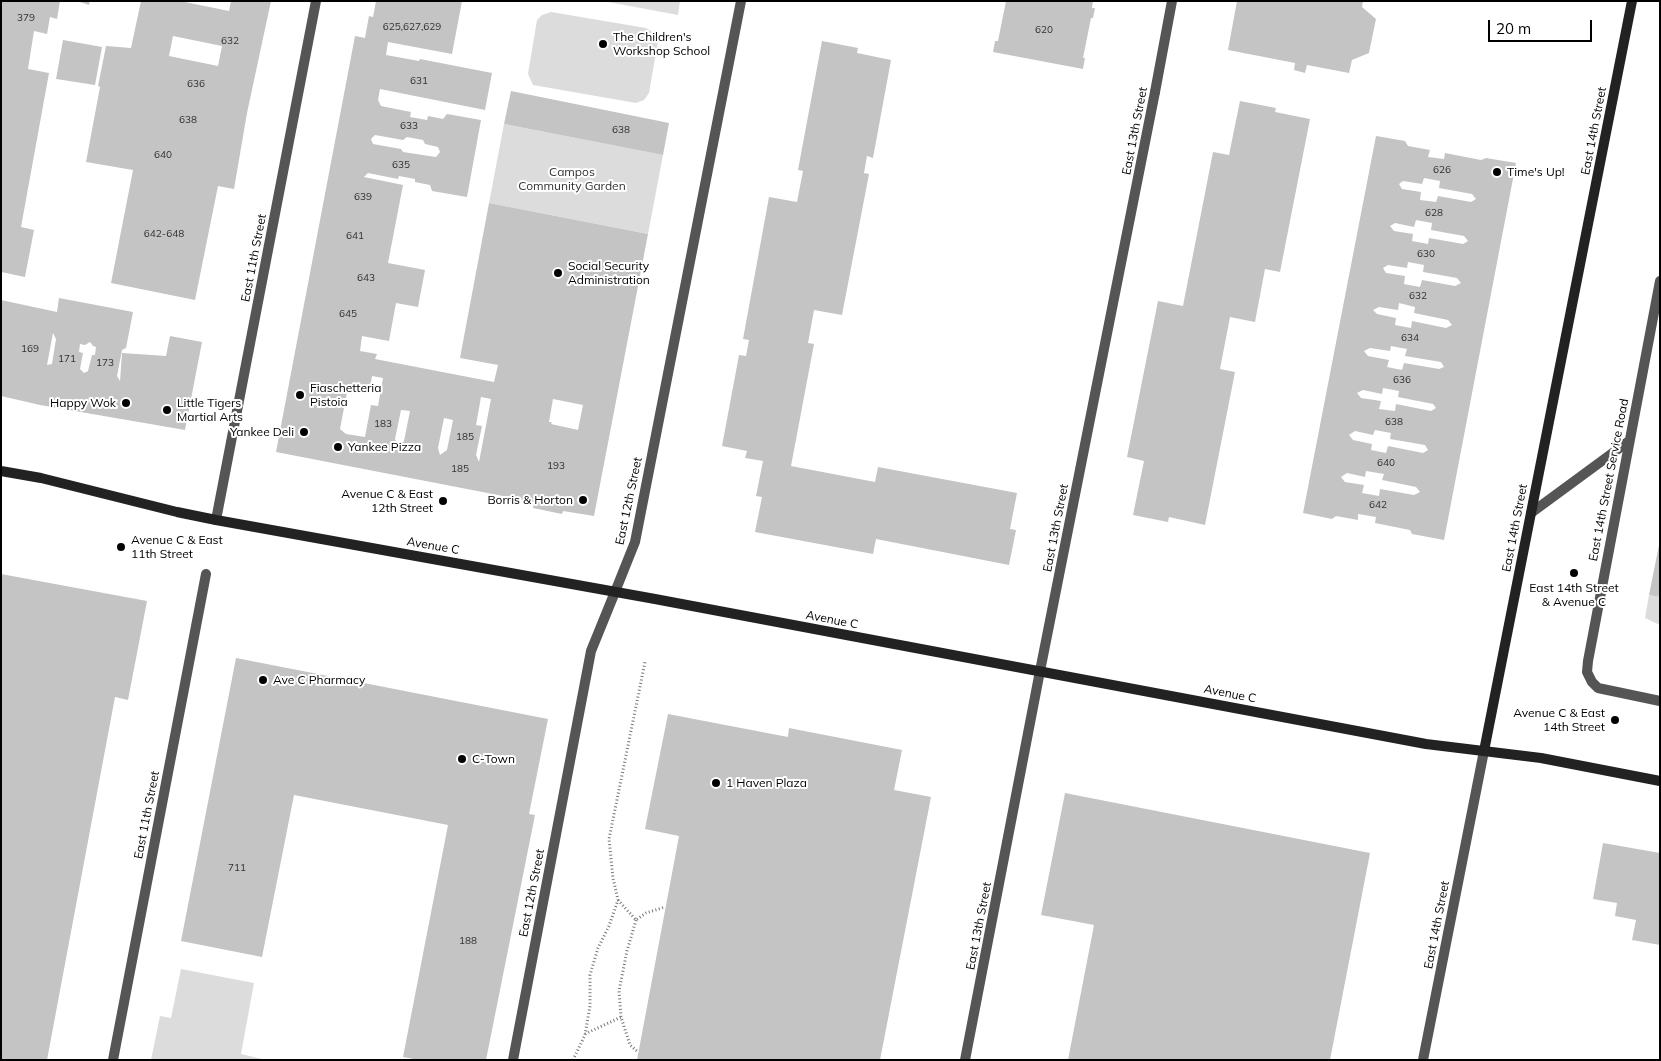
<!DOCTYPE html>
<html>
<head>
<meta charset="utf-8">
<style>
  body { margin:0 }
  #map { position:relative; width:1661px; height:1061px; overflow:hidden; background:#fff; font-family:Mulish,sans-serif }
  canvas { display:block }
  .frame { position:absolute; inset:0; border:2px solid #000; pointer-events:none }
  .scale { position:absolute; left:1488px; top:20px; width:104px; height:22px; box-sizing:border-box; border:2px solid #000; border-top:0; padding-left:6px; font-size:15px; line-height:18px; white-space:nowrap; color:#000; -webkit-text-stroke:4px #fff; paint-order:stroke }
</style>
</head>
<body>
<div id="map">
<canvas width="1661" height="1061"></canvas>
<div class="frame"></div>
<div class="scale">20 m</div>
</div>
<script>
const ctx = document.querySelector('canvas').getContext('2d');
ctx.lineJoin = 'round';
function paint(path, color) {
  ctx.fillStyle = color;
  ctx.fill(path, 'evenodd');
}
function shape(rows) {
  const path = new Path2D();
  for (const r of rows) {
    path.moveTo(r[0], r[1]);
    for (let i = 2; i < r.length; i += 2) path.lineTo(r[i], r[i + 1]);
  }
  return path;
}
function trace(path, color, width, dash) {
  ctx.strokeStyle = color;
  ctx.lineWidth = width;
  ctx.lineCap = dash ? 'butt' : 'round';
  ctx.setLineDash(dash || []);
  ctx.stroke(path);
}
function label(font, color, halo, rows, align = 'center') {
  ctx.font = font + ' Mulish,sans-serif';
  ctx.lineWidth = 4;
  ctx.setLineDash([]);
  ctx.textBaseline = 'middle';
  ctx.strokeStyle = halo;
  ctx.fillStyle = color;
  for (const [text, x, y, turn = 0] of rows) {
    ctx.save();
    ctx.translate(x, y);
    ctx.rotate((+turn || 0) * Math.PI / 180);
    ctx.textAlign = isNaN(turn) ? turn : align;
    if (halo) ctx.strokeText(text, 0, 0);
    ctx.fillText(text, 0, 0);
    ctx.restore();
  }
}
paint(shape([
  [603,1,680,1,678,15],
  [551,12,646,28,654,33,658,41,649,93,644,100,636,103,533,85,528,74,537,20,542,15],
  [504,124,663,155,648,234,489,203],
  [1649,595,1660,597,1660,625,1645,618],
  [181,969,254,983,241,1054,266,1060,151,1060,160,1016,171,1018]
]), '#dcdcdc');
paint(shape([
  [1,1,60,1,57,19,50,17,47,34,34,31,28,69,49,73,21,227,34,230,25,277,1,272],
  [77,1,90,1,89,5],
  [141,1,180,1,229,11,231,1,271,1,247,113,234,189,218,186,195,300,111,283,133,170,86,162,100,87,98,86,106,46,131,48],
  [173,36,222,46,218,66,169,56],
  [376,1,462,1,452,54,388,42,386,55,419,61,420,59,492,73,485,110,380,89,378,100,381,106,411,112,410,117,427,120,428,116,443,119,447,114,481,120,467,197,432,191,430,185,415,182,415,179,399,176,398,179,368,173,364,177,403,185,388,263,425,270,418,307,396,303,389,341,362,336,360,351,377,354,375,359,494,382,498,365,460,358,489,203,648,234,594,516,563,511,562,514,533,508,534,502,276,452,355,36,365,38,369,16,373,17],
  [375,135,403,140,407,137,423,140,425,144,438,147,440,152,436,157,403,152,401,149,373,144,371,139],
  [372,376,383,378,378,406,371,405,365,437,346,434,340,429,348,387,355,386,370,389],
  [481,397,491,399,479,462,476,455,482,426,476,425],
  [553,399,583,405,578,430,551,424,552,422,549,422],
  [401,410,410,411,404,441,399,447,395,439],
  [444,418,453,420,447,450,440,455,438,448],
  [1006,1,1093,1,1092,8,1095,8,1093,18,1091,18,1083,58,1085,58,1083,69,993,52,995,41,998,41],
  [1237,1,1363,1,1362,7,1376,19,1369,53,1352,60,1349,73,1307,65,1305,73,1294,70,1295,63,1228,50],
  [63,40,102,47,95,85,56,79],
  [822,41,858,48,857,53,891,60,873,158,867,156,864,173,869,174,842,315,814,310,808,343,814,344,791,466,875,482,878,467,1017,493,1010,529,1016,530,1009,565,876,539,873,554,755,532,762,497,756,496,763,461,745,458,747,451,722,446,739,355,746,356,749,340,743,339,769,197,797,202,803,171,798,170],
  [511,91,669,123,663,155,504,124],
  [1240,101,1276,108,1275,112,1310,119,1280,272,1265,269,1255,322,1230,317,1220,369,1235,372,1205,525,1169,517,1168,522,1133,515,1144,461,1127,457,1158,301,1183,306,1213,152,1229,155],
  [1376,136,1405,141,1408,146,1430,150,1428,157,1444,159,1445,153,1481,160,1486,158,1516,163,1444,540,1412,534,1410,530,1375,523,1376,517,1358,514,1358,520,1336,516,1332,519,1303,513],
  [1424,178,1440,181,1439,188,1472,194,1476,199,1471,202,1438,196,1436,202,1420,200,1421,192,1402,189,1399,184,1403,181,1422,184],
  [1416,220,1432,223,1431,230,1464,236,1468,241,1463,244,1429,238,1428,244,1412,241,1413,234,1394,231,1390,226,1395,223,1414,227],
  [1408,262,1424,265,1423,272,1457,278,1461,283,1455,286,1422,280,1420,287,1404,284,1405,276,1386,273,1383,268,1388,265,1407,268],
  [1399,303,1415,307,1414,313,1448,320,1452,325,1446,328,1412,321,1411,328,1395,325,1396,318,1377,314,1373,310,1379,307,1398,310],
  [1391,346,1407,349,1405,356,1441,362,1444,367,1439,369,1404,363,1402,370,1387,367,1389,360,1368,356,1364,351,1370,348,1390,351],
  [1383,388,1399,391,1398,397,1433,404,1436,408,1431,411,1396,404,1395,411,1379,409,1381,401,1361,398,1357,393,1363,390,1382,394],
  [1375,430,1391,433,1390,439,1425,445,1428,450,1423,453,1388,446,1386,453,1371,450,1372,444,1353,440,1349,435,1355,431,1373,435],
  [1366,471,1384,474,1382,480,1416,487,1420,492,1414,495,1380,489,1379,496,1362,493,1364,485,1345,482,1341,477,1347,473,1365,477],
  [59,298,133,312,126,348,122,350,117,376,120,381,122,353,166,356,170,336,202,342,185,430,40,405,1,396,1,300,57,312],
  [53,333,56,339,52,364,47,365],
  [90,342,93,346,96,347,95,355,92,355,88,371,84,373,80,369,83,353,79,352,80,344,85,345],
  [1659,545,1660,545,1660,597,1649,595],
  [1,574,147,601,128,700,115,697,47,1060,1,1060],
  [236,658,548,719,529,814,535,815,486,1060,419,1060,403,1057,448,825,294,795,262,957,181,941],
  [668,714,788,737,789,728,902,750,894,790,931,797,880,1060,637,1060,679,836,645,829],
  [1065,793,1370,853,1330,1060,1068,1060,1094,925,1041,915],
  [1603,843,1660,853,1660,945,1632,940,1636,920,1615,916,1617,903,1593,899]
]), '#c4c4c4');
trace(shape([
  [618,900,636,920,646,913,665,907],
  [636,920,627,951,619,991,621,1017,630,1045,638,1052],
  [585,1034,621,1017],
  [573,1060,585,1035,590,1006,590,975,598,948,609,926,618,900,613,878,609,839,645,662]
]), '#777', 3, [1, 2.5]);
trace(shape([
  [1660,281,1588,661,1587,672,1592,682,1598,688,1660,701],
  [1531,513,1629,441]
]), '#555', 10);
trace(shape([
  [1040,671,1155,92],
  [113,1060,206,574],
  [513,1060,591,651,615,592]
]), '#555', 10);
trace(shape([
  [1155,92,1172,1],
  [216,520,316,1],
  [615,592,635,542,741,1],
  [965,1060,1040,671],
  [1423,1060,1484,751]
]), '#555', 10);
trace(shape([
  [1,471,41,478,177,512,216,520,655,599,1426,744,1541,758,1660,781],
  [1484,751,1632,1]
]), '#222', 10);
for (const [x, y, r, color] of [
  [603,44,5,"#000"],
  [1497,172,5,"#000"],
  [558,273,5,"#000"],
  [300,395,5,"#000"],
  [126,403,5,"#000"],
  [167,410,5,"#000"],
  [304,432,5,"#000"],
  [338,447,5,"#000"],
  [583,500,5,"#000"],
  [443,501,5,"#000"],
  [121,547,5,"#000"],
  [1574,573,5,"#000"],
  [263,680,5,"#000"],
  [1615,720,5,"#000"],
  [462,759,5,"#000"],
  [716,783,5,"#000"]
]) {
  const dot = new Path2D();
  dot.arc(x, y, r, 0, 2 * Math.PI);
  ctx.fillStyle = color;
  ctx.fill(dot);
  trace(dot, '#fff', 2);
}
label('10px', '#313131', null, [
  ["379",26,18],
  ["625,627,629",412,27],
  ["620",1044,30],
  ["632",230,41],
  ["631",419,81],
  ["636",196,84],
  ["638",188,120],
  ["633",409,126],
  ["638",621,130],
  ["640",163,155],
  ["635",401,165],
  ["626",1442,170],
  ["639",363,197],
  ["628",1434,213],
  ["642-648",164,234],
  ["641",355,236],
  ["630",1426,254],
  ["643",366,278],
  ["632",1418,296],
  ["645",348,314],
  ["634",1410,338],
  ["169",30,349],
  ["171",67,359],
  ["173",105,363],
  ["636",1402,380],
  ["638",1394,422],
  ["183",383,424],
  ["185",465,437],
  ["640",1386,463],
  ["193",556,466],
  ["185",460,469],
  ["642",1378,505],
  ["711",237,868],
  ["188",468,941]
]);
label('12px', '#000', '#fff', [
  ["The Children's",613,37],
  ["Workshop School",613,51],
  ["Time's Up!",1507,172],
  ["Social Security",568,266],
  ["Administration",568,280],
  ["Fiaschetteria",310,388],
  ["Pistoia",310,402],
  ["Happy Wok",116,403,"right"],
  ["Little Tigers",177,403],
  ["Martial Arts",177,417],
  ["Yankee Deli",294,432,"right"],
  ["Yankee Pizza",348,447],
  ["Avenue C & East",433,494,"right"],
  ["12th Street",433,508,"right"],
  ["Borris & Horton",573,500,"right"],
  ["Avenue C & East",131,540],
  ["11th Street",131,554],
  ["East 14th Street",1574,588,"center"],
  ["& Avenue C",1574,602,"center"],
  ["Ave C Pharmacy",273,680],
  ["Avenue C & East",1605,713,"right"],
  ["14th Street",1605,727,"right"],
  ["C-Town",472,759],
  ["1 Haven Plaza",726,783]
], 'left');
label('12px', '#000', '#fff', [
  ["East 13th Street",1135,131,-79],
  ["East 14th Street",1594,131,-79],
  ["East 11th Street",254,258,-79],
  ["East 14th Street Service Road",1609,480,-79],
  ["East 12th Street",629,501,-78],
  ["East 13th Street",1056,528,-79],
  ["East 14th Street",1515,528,-79],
  ["Avenue C",433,546,10],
  ["Avenue C",832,620,11],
  ["Avenue C",1230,694,11],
  ["East 11th Street",147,815,-79],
  ["East 12th Street",532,893,-79],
  ["East 14th Street",1437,925,-79],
  ["East 13th Street",979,926,-79]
]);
label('12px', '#333', '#fff', [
  ["Campos",572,172],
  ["Community Garden",572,186]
]);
</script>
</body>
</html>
